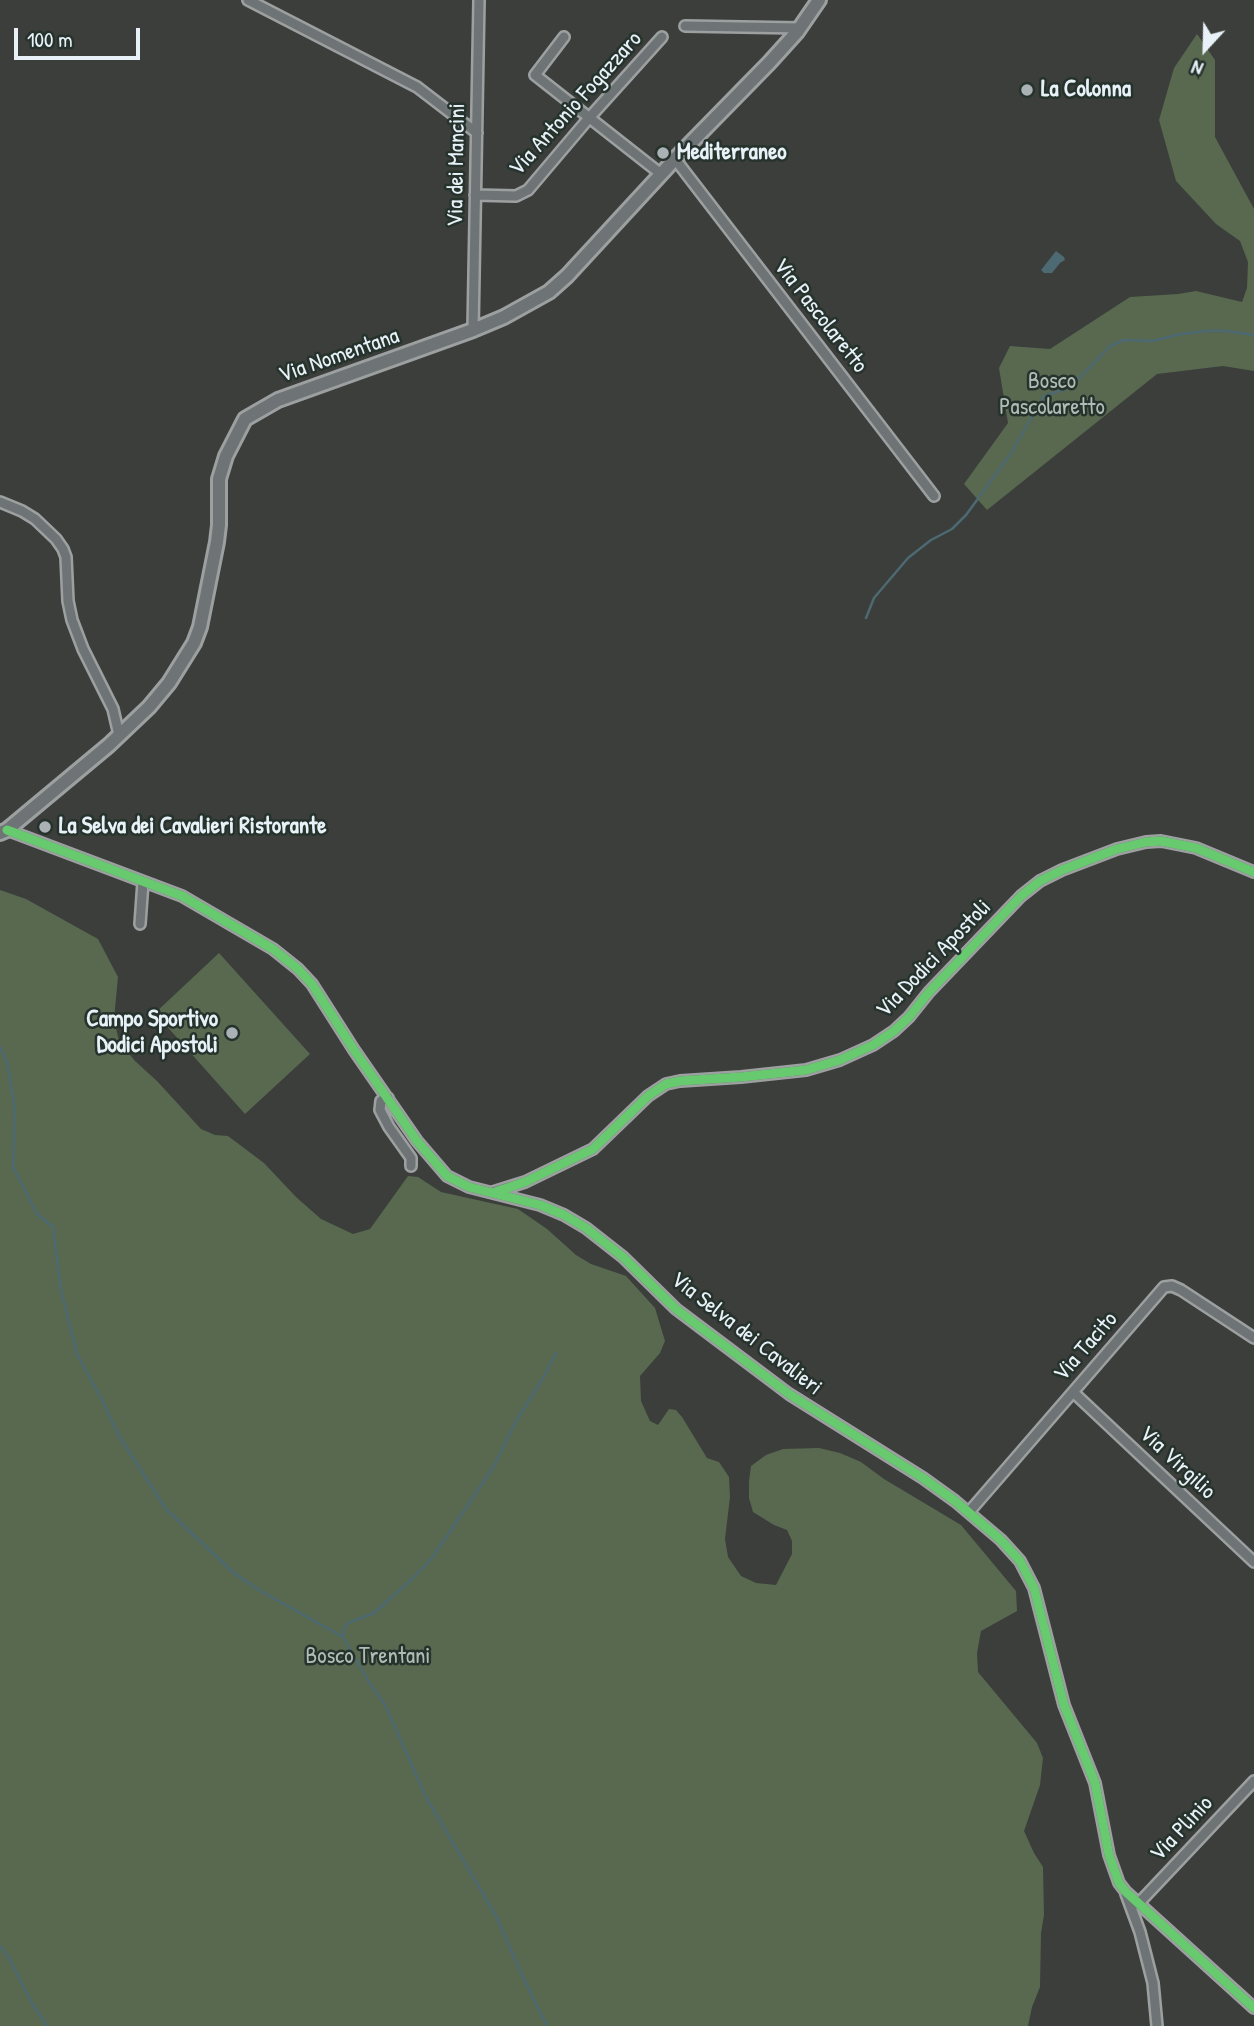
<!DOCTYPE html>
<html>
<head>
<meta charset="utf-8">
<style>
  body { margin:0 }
  #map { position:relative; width:1254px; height:2026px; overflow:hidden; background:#3b3e3a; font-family:"Patrick Hand",sans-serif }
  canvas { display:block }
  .north { position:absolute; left:1170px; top:14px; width:70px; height:70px; -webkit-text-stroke:5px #26332d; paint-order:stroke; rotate:202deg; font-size:19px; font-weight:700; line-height:28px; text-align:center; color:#e8f1f8 }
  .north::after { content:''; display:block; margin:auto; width:24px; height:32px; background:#e8f1f8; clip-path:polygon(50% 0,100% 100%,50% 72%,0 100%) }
  .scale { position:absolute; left:14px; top:28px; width:126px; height:32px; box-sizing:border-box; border:4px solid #e8f1f8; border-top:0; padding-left:9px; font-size:21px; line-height:24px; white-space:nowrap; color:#e8f1f8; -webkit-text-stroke:5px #26332d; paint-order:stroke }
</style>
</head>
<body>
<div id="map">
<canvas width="1254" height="2026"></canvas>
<div class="north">N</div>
<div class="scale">100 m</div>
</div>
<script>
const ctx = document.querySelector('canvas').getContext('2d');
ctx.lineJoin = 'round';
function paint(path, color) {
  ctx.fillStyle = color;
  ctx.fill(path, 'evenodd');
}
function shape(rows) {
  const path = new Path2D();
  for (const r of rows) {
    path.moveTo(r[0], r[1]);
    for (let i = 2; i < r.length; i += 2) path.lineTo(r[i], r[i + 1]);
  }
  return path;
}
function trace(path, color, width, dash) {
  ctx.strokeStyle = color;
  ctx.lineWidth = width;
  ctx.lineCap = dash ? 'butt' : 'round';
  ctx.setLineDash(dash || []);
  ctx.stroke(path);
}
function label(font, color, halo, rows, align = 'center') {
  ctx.font = font + ' "Patrick Hand",sans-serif';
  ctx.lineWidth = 5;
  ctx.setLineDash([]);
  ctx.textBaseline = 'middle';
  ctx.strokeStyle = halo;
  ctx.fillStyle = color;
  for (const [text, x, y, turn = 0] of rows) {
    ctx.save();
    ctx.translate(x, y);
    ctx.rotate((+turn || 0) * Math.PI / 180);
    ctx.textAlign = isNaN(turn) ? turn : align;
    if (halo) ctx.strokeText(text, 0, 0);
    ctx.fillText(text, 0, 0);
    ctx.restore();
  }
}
paint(shape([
  [1197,34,1215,60,1215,137,1254,209,1254,371,1223,366,1157,374,987,510,964,484,1008,423,999,368,1010,346,1050,349,1130,297,1178,294,1196,291,1242,302,1247,288,1248,262,1240,241,1216,224,1176,181,1159,120,1174,68],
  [0,890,26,899,98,939,118,977,114,1019,119,1041,135,1061,157,1081,201,1129,215,1135,228,1136,264,1163,296,1197,321,1219,353,1234,370,1229,408,1176,418,1177,441,1192,518,1209,547,1229,576,1255,591,1264,626,1276,655,1308,665,1341,660,1353,640,1376,641,1401,650,1421,658,1425,669,1409,676,1410,682,1417,707,1458,719,1462,729,1477,730,1497,725,1539,728,1557,741,1576,756,1583,776,1585,792,1554,792,1541,787,1530,774,1525,753,1512,749,1498,749,1481,751,1466,766,1455,783,1449,819,1448,840,1453,861,1462,884,1479,961,1525,1016,1591,1017,1611,981,1631,977,1653,978,1672,1037,1743,1043,1758,1040,1785,1024,1831,1034,1853,1043,1867,1044,1915,1041,1933,1040,1987,1032,2007,1028,2026,0,2026],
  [219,953,310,1054,245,1114,155,1013]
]), '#586950');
paint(shape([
  [1056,251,1064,257,1065,260,1060,263,1052,273,1044,273,1041,270]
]), '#4d6971');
trace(shape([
  [866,618,874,598,908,558,931,540,952,529,966,515,1010,455,1044,396,1071,387,1110,346,1124,340,1152,341,1181,334,1206,331,1227,331,1254,335],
  [0,1047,7,1062,15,1109,13,1167,37,1214,53,1227,61,1290,77,1354,102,1400,119,1436,166,1509,235,1574,259,1590,343,1637],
  [0,1946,9,1958,32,2003,47,2026],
  [547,2026,523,1977,496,1916,426,1797,385,1705,370,1684,343,1637,344,1628,348,1623,374,1613,413,1578,432,1558,494,1466,516,1421,543,1378,556,1353]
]), '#4d6971', 2.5);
const minor = shape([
  [248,0,417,87,477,133],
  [685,26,800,28],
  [564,37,535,75,661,174],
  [675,159,934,496],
  [475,195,516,196,528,190,589,118,662,37],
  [473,330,479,0],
  [0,502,22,511,35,519,56,539,63,549,66,557,68,601,72,620,83,649,113,709,119,735],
  [7,830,182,896,273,949,298,969,312,984,354,1050,417,1141,447,1176,469,1187,540,1205,564,1215,586,1228,623,1257,676,1309,789,1394,923,1478,955,1501,1001,1540,1020,1561,1034,1588,1064,1705,1095,1783,1109,1855,1119,1883,1126,1892,1254,2008],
  [140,924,143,882],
  [388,1098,381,1101,380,1110,389,1127,411,1158,411,1166],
  [493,1192,525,1182,593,1149,648,1096,666,1084,680,1081,741,1077,806,1070,840,1060,873,1045,894,1031,909,1017,929,992,1021,896,1040,881,1062,870,1117,849,1146,842,1161,841,1196,848,1254,872],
  [1073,1392,1254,1562],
  [969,1512,1164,1287,1172,1286,1181,1290,1254,1338],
  [1126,1894,1140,1932,1153,1983,1157,2026],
  [1138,1904,1254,1781]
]);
const secondary = shape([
  [0,833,7,830,109,745,149,707,169,683,194,643,200,627,217,542,219,525,219,479,226,456,245,419,278,400,473,330,504,317,549,292,567,276,675,159,769,63,797,32,819,0]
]);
trace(minor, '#9da0a0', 14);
trace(secondary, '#9da0a0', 18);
trace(minor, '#6e7475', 9);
trace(secondary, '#6e7475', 12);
trace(shape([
  [7,830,182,896,273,949,298,969,312,984,354,1050,417,1141,447,1176,469,1187,540,1205,564,1215,586,1228,623,1257,676,1309,789,1394,923,1478,955,1501,1001,1540,1020,1561,1034,1588,1064,1705,1095,1783,1109,1855,1119,1883,1126,1892,1254,2008],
  [495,1192,525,1182,593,1149,648,1096,666,1084,680,1081,741,1077,806,1070,840,1060,873,1045,894,1031,909,1017,929,992,1021,896,1040,881,1062,870,1117,849,1146,842,1161,841,1196,848,1254,872]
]), '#67ca6e', 9);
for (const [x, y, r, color] of [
  [1027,90,7,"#abb2b6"],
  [663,153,7,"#abb2b6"],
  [45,827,7,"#abb2b6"],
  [232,1033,7,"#abb2b6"]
]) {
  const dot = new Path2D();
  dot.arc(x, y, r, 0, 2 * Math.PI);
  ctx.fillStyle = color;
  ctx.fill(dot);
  trace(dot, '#26332d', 2.5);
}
label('bold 23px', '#e8f1f8', '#26332d', [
  ["La Colonna",1041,90],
  ["Mediterraneo",677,153],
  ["La Selva dei Cavalieri Ristorante",59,827],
  ["Campo Sportivo",218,1020,"right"],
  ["Dodici Apostoli",218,1046,"right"]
], 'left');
label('23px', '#e8f1f8', '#26332d', [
  ["Via Antonio Fogazzaro",576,104,-48],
  ["Via dei Mancini",457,165,-89],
  ["Via Pascolaretto",820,316,52],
  ["Via Nomentana",339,356,-19],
  ["Via Dodici Apostoli",934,959,-46],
  ["Via Selva dei Cavalieri",746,1334,38],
  ["Via Tacito",1086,1347,-49],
  ["Via Virgilio",1177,1463,43],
  ["Via Plinio",1182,1829,-47]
]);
label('23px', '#b0bdb6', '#26332d', [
  ["Bosco",1052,382],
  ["Pascolaretto",1052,408],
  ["Bosco Trentani",368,1657]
]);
</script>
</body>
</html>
